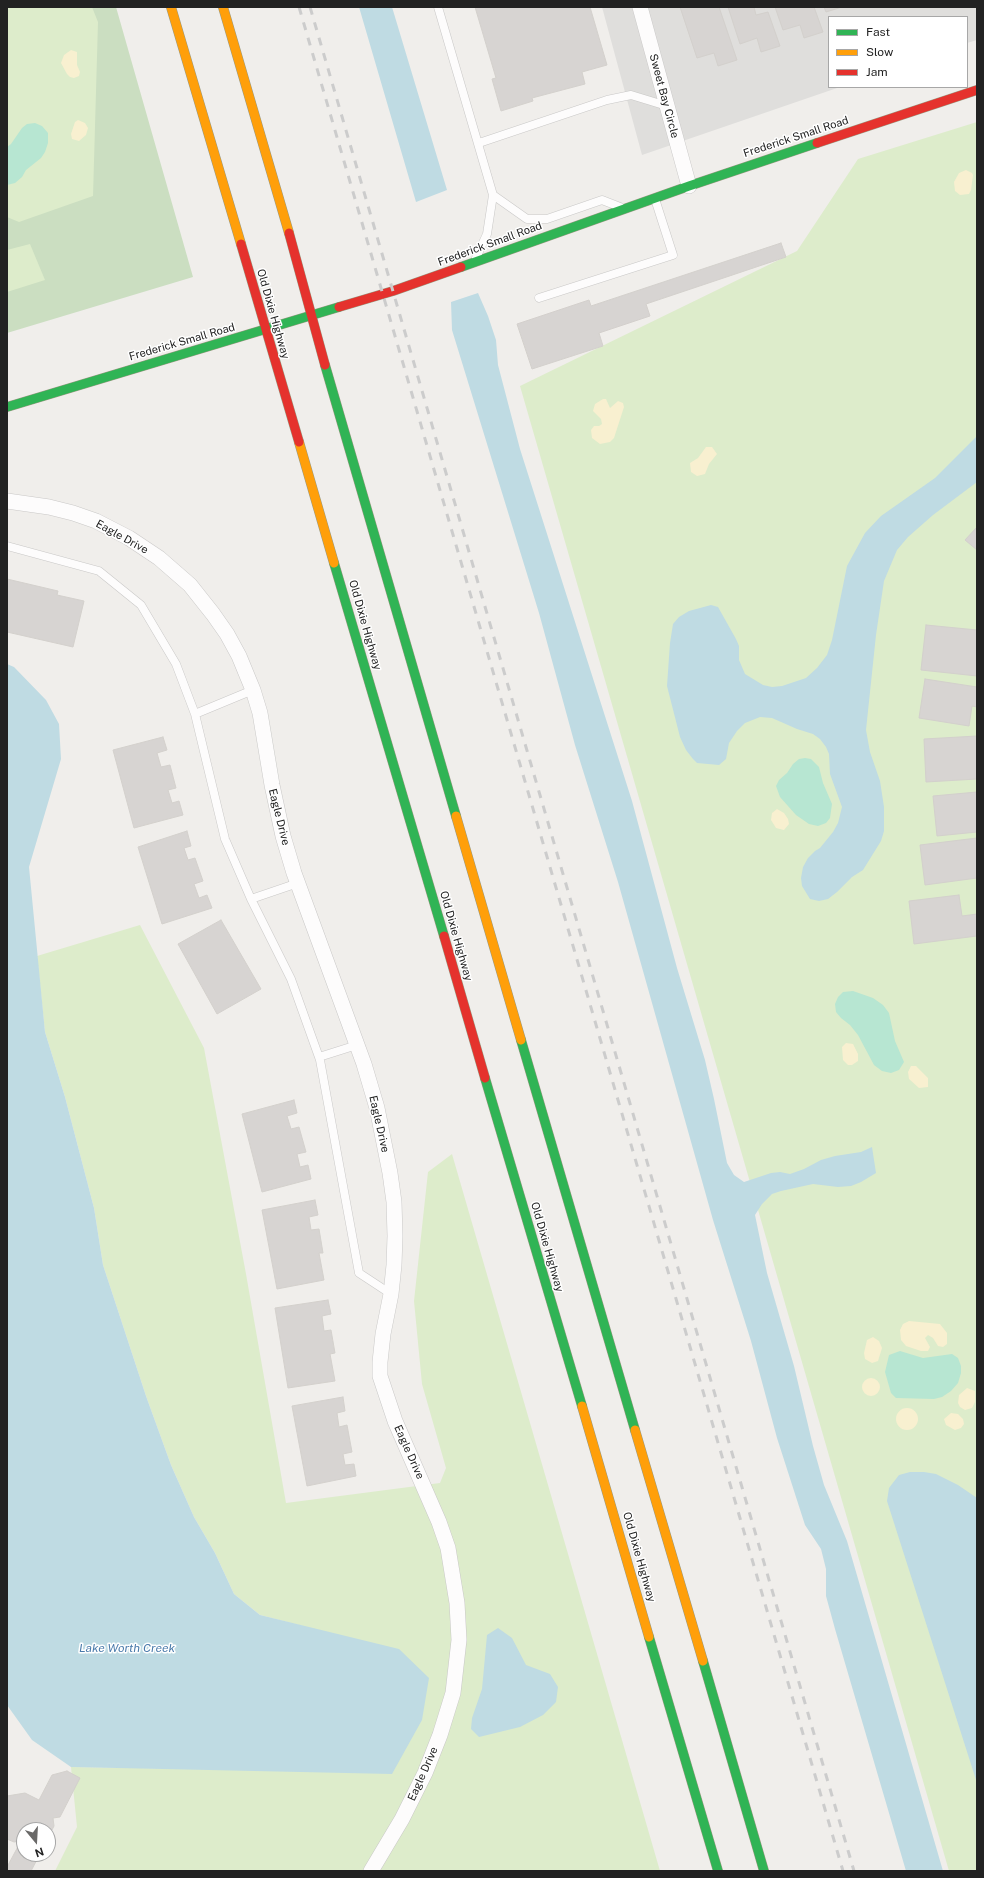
<!DOCTYPE html>
<html>
<head>
<meta charset="utf-8">
<style>
  body { margin:0 }
  #map { position:relative; width:984px; height:1878px; overflow:hidden; background:#f0eeeb; font-family:"Public Sans",sans-serif }
  canvas { display:block }
  .frame { position:absolute; inset:0; border:8px solid #222; pointer-events:none }
  .legend { position:absolute; left:828px; top:16px; width:140px; height:72px; box-sizing:border-box; background:#fff; border:1px solid #a7a7a7; margin:0; padding:5px 7px; list-style:none; font-size:12px; color:#222 }
  .legend li { display:flex; align-items:center; gap:8px; height:20px }
  .legend b { width:20px; border:1px solid #a7a7a7 }
  .north { position:absolute; left:16px; top:1822px; width:40px; height:40px; box-sizing:border-box; background:#fff; border:1px solid #a7a7a7; border-radius:50%; rotate:162deg; font-size:11px; font-weight:700; line-height:16px; text-align:center; color:#222 }
  .north::after { content:''; display:block; margin:auto; width:14px; height:18px; background:#6a6968; clip-path:polygon(50% 0,100% 100%,50% 72%,0 100%) }
</style>
</head>
<body>
<div id="map">
<canvas width="984" height="1878"></canvas>
<div class="frame"></div>
<ul class="legend">
<li><b style="height:5px;background:#30b455"></b>Fast</li>
<li><b style="height:5px;background:#ff9f0a"></b>Slow</li>
<li><b style="height:5px;background:#e5322d"></b>Jam</li>
</ul>
<div class="north">N</div>
</div>
<script>
const ctx = document.querySelector('canvas').getContext('2d');
ctx.lineJoin = 'round';
function paint(path, color) {
  ctx.fillStyle = color;
  ctx.fill(path, 'evenodd');
}
function shape(rows) {
  const path = new Path2D();
  for (const r of rows) {
    if (r.length === 3) {
      path.moveTo(r[0] + r[2], r[1]);
      path.arc(r[0], r[1], r[2], 0, 2 * Math.PI);
      continue;
    }
    path.moveTo(r[0], r[1]);
    for (let i = 2; i < r.length; i += 2) path.lineTo(r[i], r[i + 1]);
  }
  return path;
}
function trace(path, color, width, dash) {
  ctx.strokeStyle = color;
  ctx.lineWidth = width;
  ctx.lineCap = dash ? 'butt' : 'round';
  ctx.setLineDash(dash || []);
  ctx.stroke(path);
}
function label(font, color, halo, rows, align = 'center') {
  ctx.font = font + ' "Public Sans",sans-serif';
  ctx.lineWidth = 3;
  ctx.setLineDash([]);
  ctx.textBaseline = 'middle';
  ctx.strokeStyle = halo;
  ctx.fillStyle = color;
  for (const [text, x, y, turn = 0] of rows) {
    ctx.save();
    ctx.translate(x, y);
    ctx.rotate((+turn || 0) * Math.PI / 180);
    ctx.textAlign = isNaN(turn) ? turn : align;
    if (halo) ctx.strokeText(text, 0, 0);
    ctx.fillText(text, 0, 0);
    ctx.restore();
  }
}
paint(shape([
  [602,7,977,7,977,40,967,43,967,17,829,17,829,87,840,87,642,155]
]), '#dfdedc');
paint(shape([
  [7,7,106,7,153,170,7,327],
  [977,122,977,1871,949,1871,520,386,797,251,858,159],
  [140,925,204,1048,246,1274,286,1503,440,1483,446,1468,422,1384,414,1301,428,1172,452,1154,660,1871,55,1871,77,1827,71,1767,208,1769,322,1631,260,1615,234,1594,215,1553,194,1517,171,1465,146,1396,103,1265,94,1208,65,1097,45,1032,37,956]
]), '#ddeccb');
paint(shape([
  [92,7,116,7,193,277,7,333,7,292,45,280,30,244,7,250,7,217,19,222,93,196,98,22]
]), '#cbdec1');
paint(shape([
  [71,50,77,52,77,65,80,72,79,76,74,78,70,77,67,74,61,63,64,55],
  [78,120,85,123,88,128,86,135,79,141,72,139,71,134,75,122],
  [966,170,972,173,973,175,971,190,969,194,960,195,955,191,954,182,959,173],
  [603,399,606,399,610,408,618,401,623,403,624,407,614,438,610,442,600,444,592,438,591,430,594,426,599,426,602,424,601,419,593,411,595,404],
  [706,447,712,447,717,454,709,464,705,474,697,476,691,472,690,463,698,458],
  [777,809,784,813,788,819,789,824,784,830,776,828,771,820,772,813],
  [846,1043,853,1044,858,1054,858,1061,852,1065,848,1065,843,1060,842,1047],
  [911,1066,916,1066,928,1078,928,1087,919,1088,909,1079,908,1072],
  [909,1321,940,1324,947,1333,947,1344,943,1347,938,1346,933,1338,928,1335,925,1338,930,1347,928,1351,921,1351,906,1346,901,1340,900,1330,903,1324],
  [873,1337,879,1341,882,1348,878,1361,872,1363,865,1359,864,1353,867,1340],
  [871,1387,9],
  [967,1388,975,1391,975,1402,972,1408,965,1410,960,1407,958,1403,959,1395],
  [907,1419,11],
  [951,1413,958,1414,963,1419,964,1424,961,1428,955,1430,946,1425,944,1419]
]), '#f8f0d0');
paint(shape([
  [35,123,42,126,48,133,48,143,45,152,41,158,26,170,22,177,15,183,7,185,7,147,11,144,22,128,27,124],
  [805,758,811,759,819,767,823,783,832,804,830,818,826,823,818,826,809,824,796,815,780,797,776,786,779,780,787,773,793,764,799,759],
  [853,991,873,998,883,1005,889,1013,895,1041,904,1062,899,1070,891,1073,882,1071,874,1065,858,1035,850,1025,841,1018,836,1012,835,1004,838,997,843,992],
  [900,1351,923,1358,952,1354,958,1358,961,1366,961,1373,958,1383,951,1391,942,1397,934,1399,896,1398,891,1393,885,1372,889,1355]
]), '#b7e6d2');
paint(shape([
  [359,7,392,7,447,190,416,202],
  [478,293,488,316,496,340,498,365,520,449,632,801,677,968,705,1060,714,1099,727,1163,734,1175,744,1182,771,1173,780,1172,790,1174,804,1169,821,1160,835,1156,861,1152,872,1147,876,1173,861,1182,851,1186,838,1187,813,1184,781,1191,772,1194,762,1204,755,1215,767,1273,794,1366,813,1446,824,1485,847,1541,943,1871,906,1871,835,1629,826,1596,826,1569,821,1549,805,1525,777,1438,751,1341,713,1220,618,882,575,745,539,613,452,330,451,302],
  [977,436,977,482,933,515,908,537,897,550,884,581,876,635,866,730,870,752,880,781,884,807,884,831,881,841,863,870,852,877,837,892,828,899,819,901,810,899,802,886,801,878,803,867,808,858,815,851,820,848,833,832,838,823,842,807,830,774,829,754,826,747,820,739,813,734,797,729,772,718,760,717,745,723,737,731,729,743,726,759,719,765,697,763,693,759,686,750,680,737,667,686,670,643,673,624,679,617,689,611,711,605,718,607,736,639,739,646,739,660,745,674,763,685,772,687,782,686,806,678,817,668,827,655,832,640,847,566,865,533,881,516,935,478],
  [7,664,14,667,46,700,59,724,61,759,29,867,45,1032,65,1097,94,1208,103,1265,146,1396,171,1465,194,1517,215,1553,234,1594,260,1615,399,1649,429,1678,422,1720,392,1774,71,1767,32,1740,7,1705],
  [910,1472,924,1472,936,1474,958,1485,977,1498,977,1783,887,1501,889,1488,899,1475],
  [498,1628,512,1638,526,1665,550,1674,558,1687,556,1702,543,1715,520,1727,479,1737,471,1729,472,1718,482,1689,487,1635]
]), '#bfdbe3');
const building = shape([
  [475,7,590,7,607,65,582,72,585,84,532,98,533,101,501,111,492,79,496,78,475,7],
  [680,7,719,7,737,60,718,66,714,53,697,58,680,7],
  [728,7,754,7,756,15,768,12,780,46,761,52,757,38,740,44,728,7],
  [775,7,814,7,823,32,804,38,800,25,783,30,775,7],
  [824,7,842,7,826,12,824,7],
  [781,243,786,257,646,304,650,316,599,333,603,346,532,369,517,324,589,300,591,306,781,243],
  [977,527,977,550,965,540,977,527],
  [7,579,58,591,57,595,84,601,73,647,7,632,7,579],
  [926,625,977,630,977,676,921,670,926,625],
  [925,679,977,687,977,707,972,706,969,726,919,718,925,679],
  [977,736,977,779,926,782,924,739,977,736],
  [163,737,167,750,157,753,161,767,170,765,176,788,168,790,172,803,179,801,183,815,134,828,113,750,163,737],
  [977,792,977,832,937,836,933,796,977,792],
  [187,831,191,846,184,848,188,860,195,858,203,881,194,884,199,898,207,895,212,908,162,924,138,847,187,831],
  [977,838,977,878,925,885,920,845,977,838],
  [959,895,962,916,977,914,977,936,914,944,909,901,959,895],
  [221,920,261,989,217,1014,178,944,221,920],
  [294,1100,297,1113,287,1116,291,1129,299,1127,306,1152,297,1154,300,1167,308,1165,311,1179,262,1192,242,1114,294,1100],
  [315,1200,318,1215,309,1217,311,1230,319,1229,323,1253,319,1253,324,1280,277,1289,262,1210,315,1200],
  [328,1300,331,1314,322,1316,324,1331,331,1330,335,1353,330,1354,335,1381,288,1388,275,1308,328,1300],
  [343,1397,345,1411,337,1413,339,1427,347,1425,352,1452,343,1454,345,1465,354,1464,356,1476,307,1486,292,1406,343,1397],
  [67,1771,80,1778,60,1817,53,1818,54,1826,48,1838,48,1830,24,1830,24,1854,40,1854,31,1871,7,1871,7,1867,21,1841,14,1842,7,1839,7,1796,25,1793,39,1800,52,1775,67,1771]
]);
paint(building, '#d7d4d2');
trace(building, '#d3d0cc', 1);
const lane = shape([
  [438,7,493,195,487,234,476,258],
  [479,143,607,100,631,95,667,106],
  [493,195,527,219,547,219,602,200,620,207],
  [539,298,673,255,655,199],
  [7,546,99,571,141,605,176,664,195,714],
  [253,690,195,714,225,839,251,899,291,979,320,1060,359,1273,391,1294],
  [251,899,298,883],
  [319,1057,357,1045]
]);
const street = shape([
  [640,7,689,186],
  [7,501,49,507,73,513,96,521,129,538,159,558,190,585,213,614,227,634,239,656,253,690,260,713,272,785,283,836,294,873,364,1064,377,1108,390,1173,394,1202,395,1236,394,1265,391,1294,383,1334,380,1362,380,1376,395,1421,439,1522,448,1548,457,1603,459,1640,453,1693,440,1735,425,1773,402,1819,371,1871]
]);
const fast = shape([
  [461,267,689,186,817,143],
  [325,365,456,816],
  [7,407,339,307],
  [334,563,444,936],
  [521,1040,635,1430],
  [485,1078,582,1406],
  [649,1637,718,1871],
  [703,1661,764,1871]
]);
const slow = shape([
  [171,7,241,244],
  [223,7,289,233],
  [299,442,334,563],
  [456,816,521,1040],
  [582,1406,649,1637],
  [635,1430,703,1661]
]);
const jam = shape([
  [817,143,977,90],
  [289,233,325,365],
  [241,244,299,442],
  [339,307,393,291,461,267],
  [444,936,485,1078]
]);
trace(lane, '#c9c8c7', 9);
trace(street, '#c9c8c7', 16);
trace(fast, '#999a82', 10);
trace(slow, '#999a82', 10);
trace(jam, '#999a82', 10);
trace(lane, '#fdfcfc', 8);
trace(street, '#fdfcfc', 15);
trace(fast, '#30b455', 9);
trace(slow, '#ff9f0a', 9);
trace(jam, '#e5322d', 9);
trace(shape([
  [299,7,843,1871],
  [310,7,854,1871]
]), '#ccc', 3, [8, 8]);
label('11px', '#222', '#fff', [
  ["Sweet Bay Circle",664,96,75],
  ["Frederick Small Road",796,137,-18],
  ["Frederick Small Road",490,244,-20],
  ["Old Dixie Highway",273,314,74],
  ["Frederick Small Road",182,342,-16],
  ["Eagle Drive",122,537,29],
  ["Old Dixie Highway",365,625,74],
  ["Eagle Drive",279,817,76],
  ["Old Dixie Highway",456,936,74],
  ["Eagle Drive",379,1124,77],
  ["Old Dixie Highway",547,1247,74],
  ["Eagle Drive",409,1452,66],
  ["Old Dixie Highway",639,1557,74],
  ["Eagle Drive",423,1774,-66]
]);
label('italic 12px', '#4a7aab', '#fff', [
  ["Lake Worth Creek",127,1648]
]);
</script>
</body>
</html>
